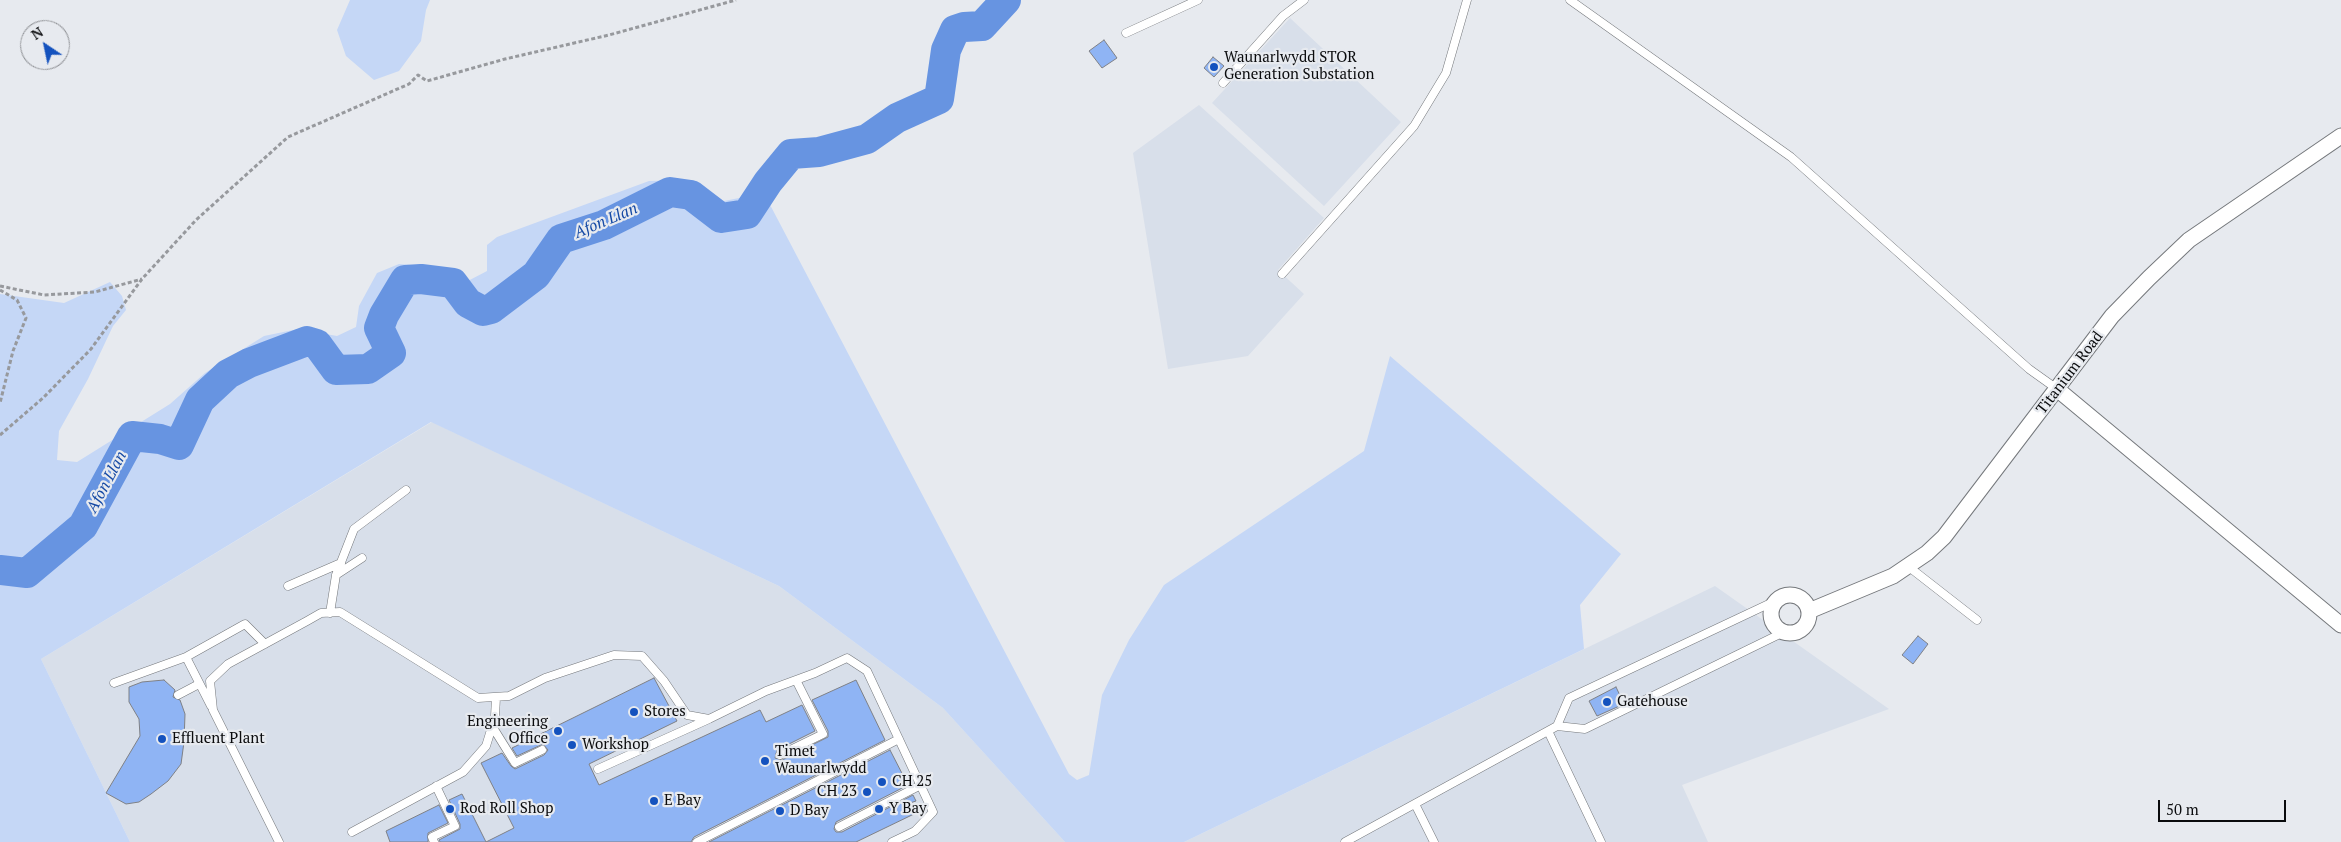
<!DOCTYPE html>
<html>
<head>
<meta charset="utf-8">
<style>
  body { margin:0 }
  #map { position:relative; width:2341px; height:842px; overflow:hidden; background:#e7eaef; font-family:"PT Serif",serif }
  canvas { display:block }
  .north { position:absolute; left:20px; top:20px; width:50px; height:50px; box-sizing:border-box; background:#e7eaef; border:1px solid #8f9195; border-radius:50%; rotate:326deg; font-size:14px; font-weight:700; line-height:20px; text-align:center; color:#0a0b0d }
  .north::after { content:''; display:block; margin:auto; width:18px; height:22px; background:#1452be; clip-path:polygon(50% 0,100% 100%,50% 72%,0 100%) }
  .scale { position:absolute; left:2158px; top:800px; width:128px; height:22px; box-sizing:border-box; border:2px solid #0a0b0d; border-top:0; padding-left:6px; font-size:15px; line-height:18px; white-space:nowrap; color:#0a0b0d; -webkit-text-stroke:4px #e7eaef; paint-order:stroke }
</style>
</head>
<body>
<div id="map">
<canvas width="2341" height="842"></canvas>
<div class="north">N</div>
<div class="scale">50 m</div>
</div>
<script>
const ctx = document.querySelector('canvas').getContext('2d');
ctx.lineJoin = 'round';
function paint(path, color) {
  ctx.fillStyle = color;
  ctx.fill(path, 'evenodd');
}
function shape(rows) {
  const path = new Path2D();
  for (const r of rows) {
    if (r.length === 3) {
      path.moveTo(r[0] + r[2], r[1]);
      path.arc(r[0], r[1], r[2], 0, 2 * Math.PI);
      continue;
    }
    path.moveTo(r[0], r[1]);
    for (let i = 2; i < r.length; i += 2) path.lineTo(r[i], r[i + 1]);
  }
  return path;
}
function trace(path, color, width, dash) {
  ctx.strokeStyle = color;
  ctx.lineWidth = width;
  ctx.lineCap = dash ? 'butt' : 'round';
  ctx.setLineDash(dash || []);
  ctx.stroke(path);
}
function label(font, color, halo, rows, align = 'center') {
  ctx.font = font + ' "PT Serif",serif';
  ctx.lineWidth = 4.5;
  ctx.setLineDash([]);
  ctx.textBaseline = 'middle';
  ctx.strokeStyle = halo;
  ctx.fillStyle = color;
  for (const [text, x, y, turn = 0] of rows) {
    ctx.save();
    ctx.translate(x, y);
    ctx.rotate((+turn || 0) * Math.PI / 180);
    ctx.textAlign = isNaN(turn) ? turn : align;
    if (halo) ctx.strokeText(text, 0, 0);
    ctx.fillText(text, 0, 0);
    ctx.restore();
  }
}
paint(shape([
  [1290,18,1401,122,1324,206,1212,103],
  [1199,105,1324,218,1278,270,1304,294,1248,356,1168,369,1133,153],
  [432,422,779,586,943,708,1065,842,130,842,41,659],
  [1715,586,1889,709,1682,785,1708,842,1184,842]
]), '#d8dfea');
paint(shape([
  [350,0,430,0,426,10,421,41,399,71,374,80,346,56,337,30],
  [693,180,724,201,744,197,757,180,1069,774,1077,780,1089,775,1102,695,1129,640,1164,585,1364,451,1390,356,1621,554,1580,605,1584,649,1184,842,1065,842,943,708,779,586,431,422,41,659,130,842,0,842,0,294,64,303,110,282,122,296,126,310,113,326,88,379,59,431,57,460,77,462,170,404,205,373,264,336,298,329,337,336,356,327,359,306,377,273,399,264,443,267,464,283,487,271,487,245,497,237,649,181]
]), '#c5d7f6');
trace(shape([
  [0,570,27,573,83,526,132,436,160,439,179,445,200,400,228,374,249,363,307,341,317,344,336,370,368,369,391,353,379,328,384,315,405,280,421,279,453,283,468,303,483,311,491,309,536,275,561,239,604,225,670,192,691,195,721,218,747,214,768,182,791,154,819,152,867,139,897,118,939,99,946,50,955,30,964,27,982,26,1006,0]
]), '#6794e1', 30);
const building = shape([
  [1104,40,1117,58,1102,68,1089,51,1104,40],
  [1213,57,1224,66,1214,77,1204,68,1213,57],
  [1918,636,1928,644,1913,664,1902,655,1918,636],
  [654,678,677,721,589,764,599,785,760,710,766,722,802,705,815,731,777,750,775,758,782,760,828,737,828,731,812,700,856,680,885,740,694,837,691,842,440,842,439,840,460,829,460,824,449,800,462,794,486,842,514,828,481,763,502,753,511,766,515,769,544,755,548,750,543,744,517,756,512,748,654,678],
  [164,680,175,690,173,697,180,700,185,714,184,742,181,764,168,781,151,794,139,802,126,804,106,793,140,736,139,719,129,702,129,687,142,682,164,680],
  [1616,687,1624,704,1597,716,1589,701,1616,687],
  [890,750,908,785,836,822,834,829,836,832,842,832,913,795,916,801,910,803,914,814,856,842,709,842,890,750],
  [439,805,448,823,428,833,428,842,390,842,386,831,439,805]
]);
paint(building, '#8fb4f4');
trace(building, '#7f8186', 1);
const service = shape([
  [1570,0,1791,157,2029,369,2057,389],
  [1126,33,1198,0],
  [1223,83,1283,16,1304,0],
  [1282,274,1414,126,1446,73,1467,0],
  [1909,567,1977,620],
  [336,575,354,529,406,490],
  [288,586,341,563],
  [1775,601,1569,698,1557,726,1585,729,1784,632],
  [330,613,336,575,362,558],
  [114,683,186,657],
  [178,695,199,684],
  [211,706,186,657,245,624,265,644],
  [492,726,515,763,542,750],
  [1548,731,1601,842],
  [780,755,823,734,796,680],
  [598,769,709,719],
  [1415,804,1434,842],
  [839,827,921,785],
  [352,832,463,772,486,746,495,717,496,697],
  [279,842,213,710,210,681,228,664,307,621,321,613,340,612,478,698,509,696,545,678,614,655,642,656,664,681,687,715,709,719,766,691,815,673,847,658,867,671,933,812,915,831,892,842],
  [434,842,432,837,455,826,436,786],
  [697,842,899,739],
  [1345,842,1557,726]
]);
const minor = shape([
  [2057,389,2341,625],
  [1790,614,19],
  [1809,611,1893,576,1927,553,1944,537,2112,316,2149,278,2189,240,2341,136]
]);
trace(service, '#75787c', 9);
trace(minor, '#75787c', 17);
trace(shape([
  [0,286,44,295,95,292,142,279],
  [0,290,17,300,26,318,13,351,0,403],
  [0,435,43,398,91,349,142,279,196,220,288,137,409,84,418,75,427,81,505,59,609,35,736,0]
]), '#97999d', 3, [4, 2.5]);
trace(service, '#fff', 8);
trace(minor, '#fff', 15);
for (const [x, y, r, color] of [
  [1214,67,5,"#1452be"],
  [1607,702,5,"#1452be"],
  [634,712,5,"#1452be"],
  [558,731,5,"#1452be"],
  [162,739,5,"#1452be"],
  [572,745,5,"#1452be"],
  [765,761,5,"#1452be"],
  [882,782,5,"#1452be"],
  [867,792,5,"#1452be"],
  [654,801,5,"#1452be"],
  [450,809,5,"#1452be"],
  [879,809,5,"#1452be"],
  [780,811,5,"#1452be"]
]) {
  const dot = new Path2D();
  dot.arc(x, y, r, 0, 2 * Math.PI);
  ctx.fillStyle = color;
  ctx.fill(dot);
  trace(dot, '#e7eaef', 2);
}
label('15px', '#0a0b0d', '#e7eaef', [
  ["Waunarlwydd STOR",1224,58],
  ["Generation Substation",1224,75],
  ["Gatehouse",1617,702],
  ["Stores",644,712],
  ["Engineering",548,722,"right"],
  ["Office",548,739,"right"],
  ["Effluent Plant",172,739],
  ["Workshop",582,745],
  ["Timet",775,752],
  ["Waunarlwydd",775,769],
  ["CH 25",892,782],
  ["CH 23",857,792,"right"],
  ["E Bay",664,801],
  ["Rod Roll Shop",460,809],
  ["Y Bay",889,809],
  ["D Bay",790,811]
], 'left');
label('15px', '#0a0b0d', '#e7eaef', [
  ["Titanium Road",2070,373,-53]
]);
label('italic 16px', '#164aa5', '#e7eaef', [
  ["Afon Llan",606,221,-23],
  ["Afon Llan",107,482,-62]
]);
</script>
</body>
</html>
